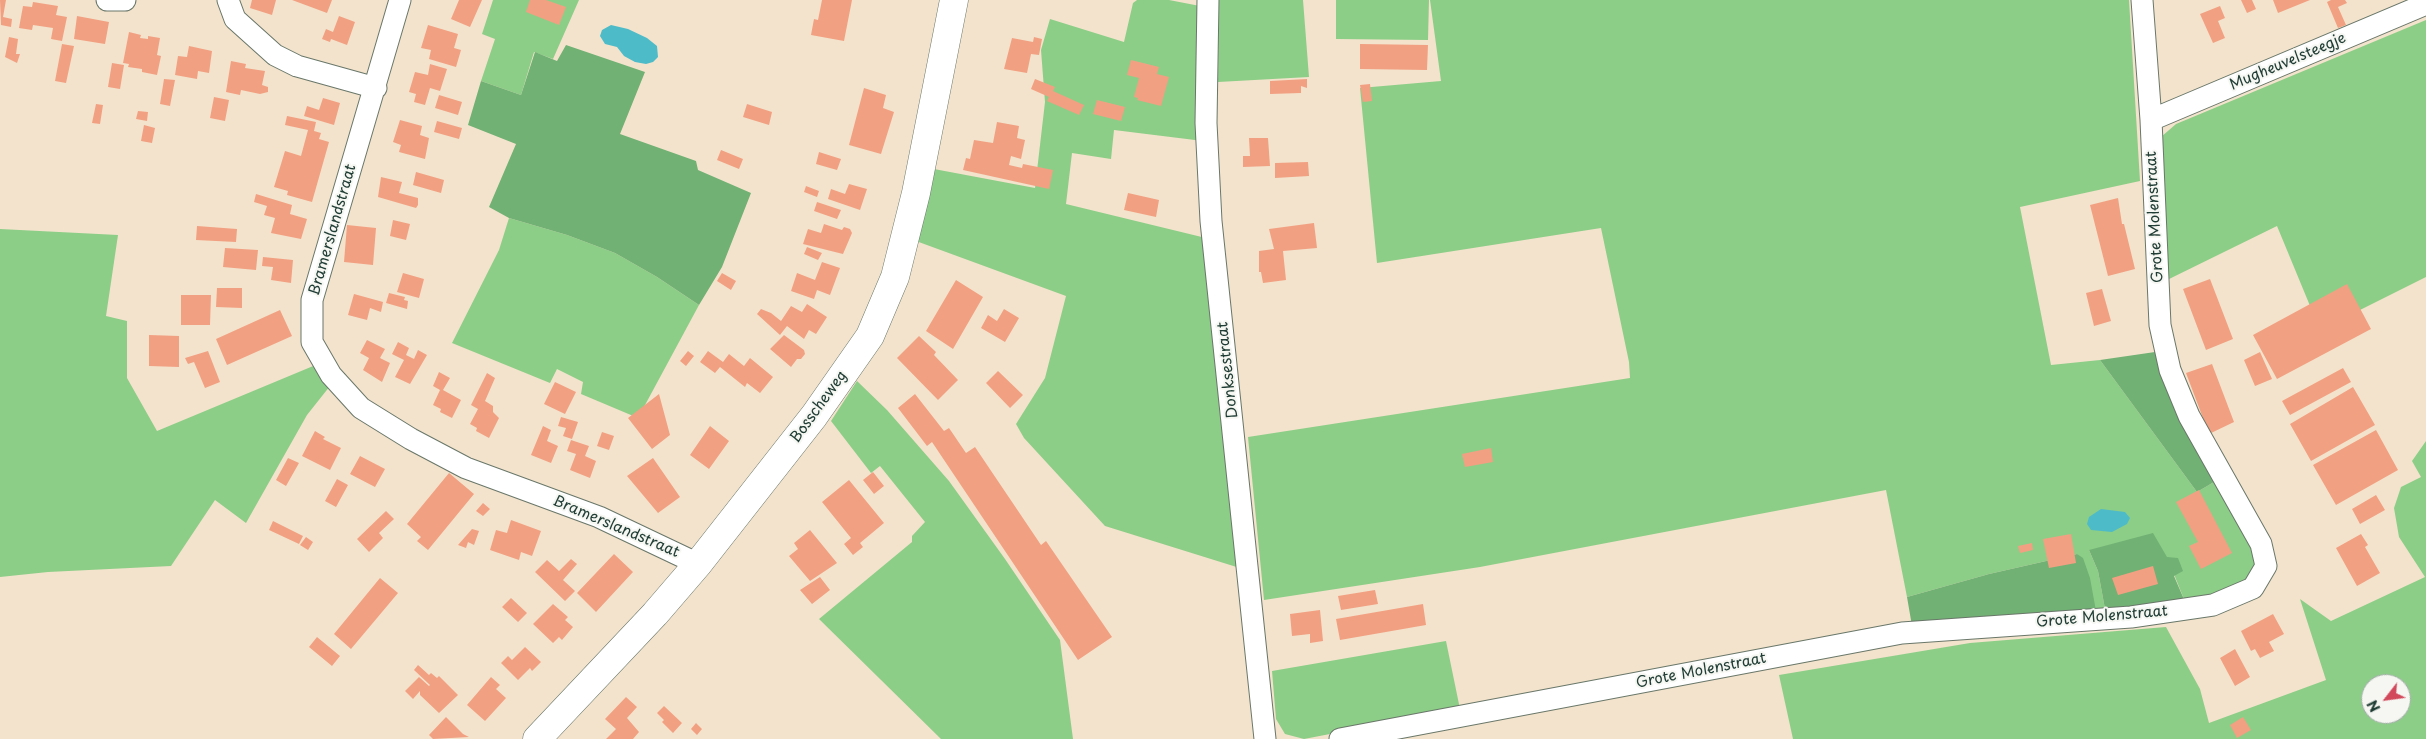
<!DOCTYPE html>
<html>
<head>
<meta charset="utf-8">
<style>
  body { margin:0 }
  #map { position:relative; width:2426px; height:739px; overflow:hidden; background:#f3e3cc; font-family:"Playpen Sans",sans-serif }
  canvas { display:block }
  .north { position:absolute; left:2361px; top:674px; width:50px; height:50px; box-sizing:border-box; background:#f6f6f2; border:1px solid #a0aca6; border-radius:50%; rotate:240deg; font-size:14px; font-weight:700; line-height:20px; text-align:center; color:#1f3d34 }
  .north::after { content:''; display:block; margin:auto; width:18px; height:22px; background:#d1495b; clip-path:polygon(50% 0,100% 100%,50% 72%,0 100%) }
</style>
</head>
<body>
<div id="map">
<canvas width="2426" height="739"></canvas>
<div class="north">N</div>
</div>
<script>
const ctx = document.querySelector('canvas').getContext('2d');
ctx.lineJoin = 'round';
function paint(path, color) {
  ctx.fillStyle = color;
  ctx.fill(path, 'evenodd');
}
function shape(rows) {
  const path = new Path2D();
  for (const r of rows) {
    path.moveTo(r[0], r[1]);
    for (let i = 2; i < r.length; i += 2) path.lineTo(r[i], r[i + 1]);
  }
  return path;
}
function trace(path, color, width, dash) {
  ctx.strokeStyle = color;
  ctx.lineWidth = width;
  ctx.lineCap = dash ? 'butt' : 'round';
  ctx.setLineDash(dash || []);
  ctx.stroke(path);
}
function label(font, color, halo, rows, align = 'center') {
  ctx.font = font + ' "Playpen Sans",sans-serif';
  ctx.lineWidth = 4;
  ctx.setLineDash([]);
  ctx.textBaseline = 'middle';
  ctx.strokeStyle = halo;
  ctx.fillStyle = color;
  for (const [text, x, y, turn = 0] of rows) {
    ctx.save();
    ctx.translate(x, y);
    ctx.rotate((+turn || 0) * Math.PI / 180);
    ctx.textAlign = isNaN(turn) ? turn : align;
    if (halo) ctx.strokeText(text, 0, 0);
    ctx.fillText(text, 0, 0);
    ctx.restore();
  }
}
paint(shape([
  [493,0,579,0,553,59,534,52,521,95,481,81,495,39,482,34],
  [1137,0,1169,0,1200,6,1203,141,1114,130,1111,159,1072,153,1066,204,1210,239,1243,569,1105,526,1024,438,1016,424,1045,378,1066,296,916,241,934,169,1035,188,1045,102,1041,50,1050,19,1124,42,1133,3],
  [1219,0,1303,0,1309,77,1218,82],
  [1336,0,1429,0,1428,40,1336,39],
  [1430,0,2129,0,2140,181,2020,207,2051,365,2100,360,2197,492,2214,482,2252,550,2255,569,2247,583,2186,604,2167,557,2089,550,2098,571,2105,609,2096,611,2077,554,1989,574,1907,597,1886,490,1480,567,1264,600,1248,437,1630,378,1629,362,1601,228,1377,263,1360,88,1441,81],
  [2426,20,2426,277,2320,330,2277,226,2165,281,2161,137,2176,124],
  [509,218,567,235,615,253,657,277,699,305,638,418,581,394,583,382,557,369,550,383,452,343,499,250],
  [0,229,118,235,106,316,127,321,127,378,157,431,318,364,330,386,307,415,246,523,215,500,171,566,48,572,0,577],
  [857,381,887,410,949,481,1005,559,1060,640,1073,739,941,739,819,619,912,542,912,536,925,522,880,466,871,473,831,421],
  [2426,441,2426,739,1793,739,1779,675,1970,643,2166,627,2200,689,2209,723,2326,680,2300,599,2331,621,2425,577,2399,537,2394,508,2401,487,2421,477,2412,461],
  [2371,684,2401,684,2401,714,2371,714],
  [1446,641,1460,709,1304,739,1285,734,1276,719,1272,671]
]), '#8cce87');
paint(shape([
  [566,45,645,72,620,134,696,161,698,170,751,193,722,267,699,305,657,277,615,253,567,235,509,218,489,207,516,144,468,125,481,81,521,95,535,52,557,61],
  [2155,352,2214,482,2197,492,2100,360],
  [2153,533,2167,557,2178,558,2183,571,2174,576,2186,604,2105,609,2098,571,2089,550],
  [2077,554,2083,558,2090,578,2096,611,1912,626,1907,597,1989,574]
]), '#71b174');
paint(shape([
  [611,25,628,29,647,38,657,46,658,57,653,62,646,64,635,62,624,56,617,47,605,44,600,36,602,30],
  [2101,509,2125,512,2130,518,2127,524,2112,532,2091,530,2087,524,2089,517]
]), '#4ebbc8');
paint(shape([
  [0,0,6,0,3,17,12,19,11,27,1,25],
  [252,0,276,0,272,15,250,8],
  [292,0,332,0,327,13],
  [459,0,482,0,470,27,451,19],
  [530,0,546,0,566,7,559,25,526,12],
  [822,0,852,0,844,41,811,35,814,19,818,20],
  [2241,0,2252,0,2256,9,2247,13],
  [2273,0,2310,0,2278,13],
  [2331,0,2345,0,2347,3,2338,7,2346,25,2338,28,2327,2],
  [33,2,58,6,56,15,67,17,62,41,51,39,53,28,33,25,32,30,19,28,23,6,32,7],
  [2220,6,2225,18,2218,21,2225,38,2213,43,2200,14],
  [77,16,109,22,105,44,74,39],
  [339,16,355,22,347,45,331,39,330,42,322,39,326,29,333,32],
  [428,25,458,34,454,48,461,50,456,67,429,59,431,50,421,48],
  [129,32,141,35,140,38,148,39,148,36,160,38,157,55,161,56,157,75,142,72,142,69,128,67,129,64,123,63],
  [9,37,18,39,16,54,20,54,17,63,5,57],
  [1034,37,1042,39,1039,55,1031,54,1027,73,1004,69,1012,38,1033,42],
  [62,44,74,46,66,83,55,81],
  [1360,44,1428,45,1427,70,1360,69],
  [189,46,212,51,209,73,198,71,197,79,175,75,178,56,187,57],
  [1131,60,1159,67,1157,74,1169,77,1161,106,1137,100,1138,98,1134,97,1139,78,1127,75],
  [231,61,246,64,245,68,265,71,262,85,268,87,268,92,260,94,241,90,240,95,226,92],
  [112,63,124,65,120,89,108,87],
  [430,64,447,69,440,91,430,88,425,105,414,102,416,94,409,92,415,72,428,75],
  [164,79,175,80,170,106,160,104],
  [1035,79,1055,87,1053,91,1084,105,1079,115,1047,101,1049,97,1031,89],
  [1307,79,1307,88,1301,86,1301,93,1270,94,1270,81],
  [1370,84,1372,101,1363,102,1360,85],
  [864,88,886,95,883,108,894,112,881,154,849,145],
  [439,95,462,102,458,115,435,108],
  [214,97,229,100,225,121,210,118],
  [323,98,340,103,334,125,304,116,307,106,319,110],
  [1097,100,1125,107,1121,121,1093,114],
  [96,104,103,105,100,124,92,123],
  [747,104,772,112,769,125,743,117],
  [138,111,148,112,147,121,136,119],
  [287,116,316,122,314,131,321,133,319,139,329,142,312,202,287,195,288,191,274,187,285,151,301,156,308,130,285,125],
  [400,120,422,126,420,135,429,138,425,159,399,152,401,145,393,142],
  [437,121,462,128,459,139,434,132],
  [997,122,1019,126,1017,138,1025,140,1021,159,1011,156,1009,165,1022,168,1023,164,1053,170,1049,189,963,170,966,158,970,159,974,140,993,143],
  [144,125,155,128,152,143,141,141],
  [1249,138,1268,138,1270,166,1243,167,1243,156,1250,156],
  [721,150,743,159,739,169,717,160],
  [819,152,841,159,837,170,816,164],
  [1308,162,1309,176,1275,178,1275,163],
  [416,172,444,180,441,193,413,185],
  [381,177,402,182,399,193,418,198,418,205,416,208,378,197],
  [849,184,867,189,860,210,828,199,831,189,845,194],
  [806,186,819,191,817,197,804,192],
  [1128,193,1159,200,1156,217,1124,210],
  [256,194,292,205,290,214,307,219,301,239,271,233,275,218,264,215,267,206,254,202],
  [2118,198,2122,224,2124,224,2135,269,2108,276,2090,205],
  [817,202,841,210,837,219,814,211],
  [393,220,410,224,406,240,390,236],
  [1314,223,1317,248,1283,251,1286,280,1263,283,1261,272,1259,272,1259,251,1274,249,1269,229],
  [824,224,842,230,844,227,850,229,852,233,843,254,803,244,808,229,821,233],
  [347,225,376,228,373,265,344,262],
  [197,226,237,229,236,242,196,240],
  [807,247,822,253,818,260,804,254],
  [225,248,258,250,256,270,223,267],
  [263,257,293,260,291,283,271,280,273,267,262,266],
  [822,262,840,268,830,295,817,290,814,299,791,291,797,273,815,280],
  [403,273,424,279,419,298,397,292],
  [722,273,736,281,731,290,717,281],
  [2210,279,2233,339,2206,350,2183,289],
  [956,280,983,297,953,349,926,331],
  [2347,284,2371,329,2277,379,2253,335],
  [217,288,242,288,242,308,216,307],
  [2102,289,2111,321,2094,326,2086,293],
  [389,293,405,297,404,300,408,301,407,309,386,303],
  [354,294,383,302,381,312,370,308,367,320,348,315],
  [181,295,211,295,210,325,181,325],
  [807,304,827,317,816,334,809,330,804,339,787,326,780,335,757,314,761,309,771,313,781,321,791,306,802,312],
  [1004,309,1019,318,1005,342,981,328,988,315,997,321],
  [280,310,292,336,227,365,216,339],
  [149,335,179,336,179,367,149,366],
  [784,335,804,350,805,354,801,359,797,359,791,367,770,349],
  [919,336,936,352,934,355,958,380,938,400,897,358],
  [367,340,385,349,380,358,390,363,382,382,363,370,369,358,360,353],
  [398,342,409,348,406,355,414,359,418,350,427,355,410,384,395,377,404,360,392,354],
  [208,351,220,382,205,388,194,362,188,364,185,358],
  [688,351,694,356,686,366,680,361],
  [708,351,723,362,729,354,744,366,750,358,773,377,760,393,747,383,745,387,720,367,715,373,700,362],
  [2260,352,2272,379,2255,386,2244,360],
  [2212,364,2234,422,2209,434,2186,373],
  [2343,368,2351,382,2290,415,2282,401],
  [998,371,1023,395,1010,408,986,383],
  [439,372,450,378,443,390,461,400,452,418,440,412,441,409,433,405,440,390,433,386],
  [487,373,495,378,485,401,493,406,493,412,499,418,489,438,476,431,477,428,470,424,478,409,471,405],
  [555,382,576,392,565,414,544,404],
  [2353,387,2375,425,2311,461,2290,424],
  [659,394,670,435,652,449,628,418],
  [915,394,944,431,949,428,966,453,975,447,1041,545,1046,541,1112,637,1078,660,932,442,927,446,898,408],
  [561,417,578,422,572,439,563,436,566,428,558,426],
  [543,426,551,430,547,441,558,446,551,463,531,455],
  [710,426,729,441,709,469,690,455],
  [2376,430,2398,470,2336,505,2313,465],
  [315,431,325,437,323,439,341,448,330,470,302,456],
  [602,432,614,436,609,450,597,446],
  [571,440,589,446,585,456,596,461,590,478,570,470,576,454,567,451],
  [1491,448,1493,462,1465,467,1462,454],
  [360,456,385,469,375,487,350,474],
  [288,458,299,463,286,486,276,480],
  [653,458,680,497,658,513,627,476],
  [873,472,884,486,874,494,863,480],
  [449,473,474,494,428,550,417,541,421,537,407,524],
  [337,479,348,485,336,507,325,501],
  [849,480,884,523,860,543,863,547,853,555,844,544,851,538,822,502],
  [2199,490,2232,553,2201,569,2189,546,2198,542,2176,502],
  [2376,495,2385,510,2360,524,2352,509],
  [483,503,490,509,483,516,476,511],
  [386,511,394,519,379,533,383,538,369,552,357,539],
  [511,520,541,531,532,556,521,552,519,560,490,550,496,530,507,533],
  [273,521,303,536,299,544,269,530],
  [472,529,479,531,474,545,468,542,466,548,458,545],
  [810,530,837,563,810,581,789,556,798,549,794,543],
  [2071,534,2076,563,2049,568,2043,539],
  [2361,534,2368,545,2365,547,2380,573,2357,586,2336,548],
  [306,537,313,542,308,550,300,545],
  [2032,543,2033,550,2020,553,2018,546],
  [614,554,633,572,596,612,577,593],
  [571,559,577,564,563,580,575,591,565,601,535,572,547,560,559,571],
  [2153,566,2158,584,2118,595,2112,578],
  [820,577,830,590,812,604,800,590],
  [380,578,398,593,351,649,334,634],
  [1375,590,1378,604,1341,610,1338,596],
  [511,598,527,613,518,622,502,607],
  [553,604,568,617,565,620,573,627,562,640,559,637,553,643,533,624],
  [1423,604,1426,625,1340,640,1336,619],
  [1320,610,1323,641,1310,643,1310,634,1292,636,1290,614],
  [2273,614,2284,634,2269,642,2274,651,2260,658,2255,649,2251,651,2241,631],
  [317,637,340,656,332,666,309,647],
  [525,647,541,662,532,671,530,668,518,680,501,663,508,656,512,660],
  [2235,649,2250,677,2235,686,2220,658],
  [418,665,429,675,431,673,437,678,439,676,458,695,439,713,420,695,420,691,413,699,405,691,419,677,429,686,430,685,414,670],
  [491,677,500,685,496,689,506,698,485,721,467,705],
  [626,697,637,707,627,718,639,732,633,739,606,739,616,729,605,719],
  [664,706,682,723,673,733,662,722,664,720,657,713],
  [446,717,463,734,469,737,433,739,429,735],
  [2243,717,2251,730,2237,738,2230,725],
  [696,723,702,729,697,735,691,729]
]), '#f2a082');
const street = shape([
  [107,0,125,0],
  [228,0,235,19,275,55,297,66,376,88],
  [400,0,312,300,312,342,331,375,361,408,411,439,466,468,599,517,698,564],
  [1208,0,1206,123,1211,221,1265,739],
  [2151,120,2426,4],
  [1340,739,1902,633,2131,617,2213,605,2253,588,2266,566,2261,544,2189,416,2170,370,2160,325,2151,120,2142,0]
]);
const secondary = shape([
  [537,739,655,614,698,564,814,416,870,336,895,277,916,193,954,0]
]);
trace(street, '#697769', 23);
trace(secondary, '#697769', 29);
trace(street, '#fff', 21);
trace(secondary, '#fff', 28);
label('15px', '#1f3d34', '#f6f6f2', [
  ["Mugheuvelsteegje",2288,62,-23],
  ["Grote Molenstraat",2155,217,-93],
  ["Bramerslandstraat",333,230,-74],
  ["Donksestraat",1228,370,-96],
  ["Bosscheweg",819,407,-54],
  ["Bramerslandstraat",616,527,23],
  ["Grote Molenstraat",2102,617,-5],
  ["Grote Molenstraat",1701,671,-11]
]);
</script>
</body>
</html>
